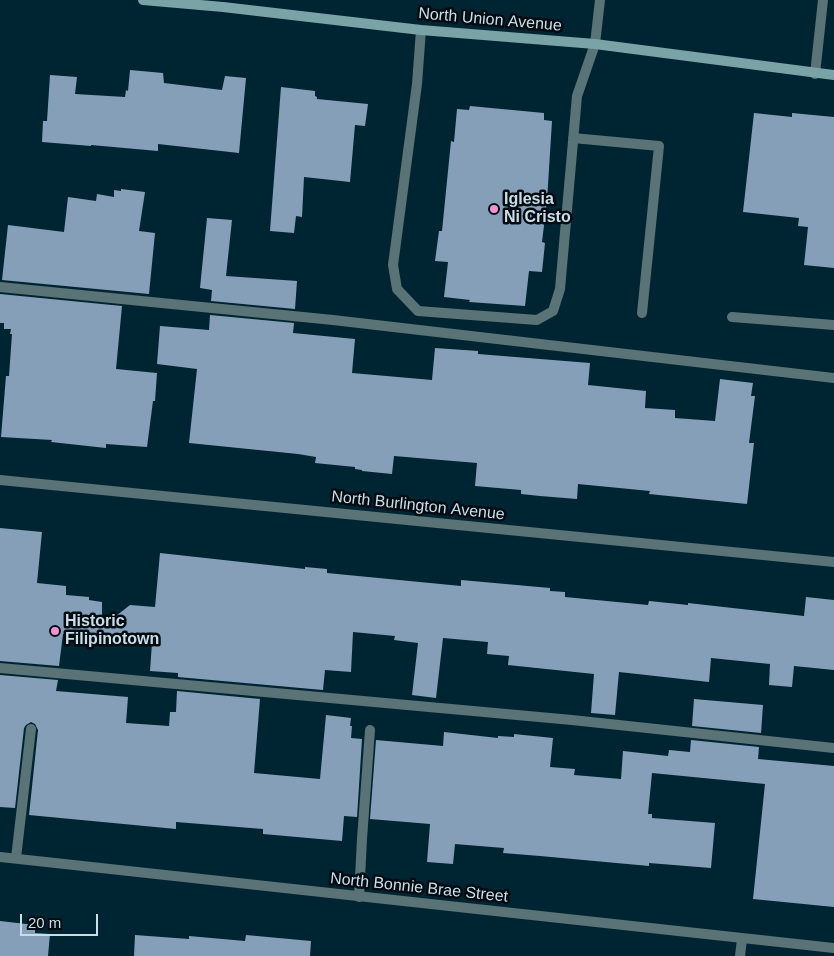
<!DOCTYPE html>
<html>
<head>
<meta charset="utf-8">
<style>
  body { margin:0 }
  #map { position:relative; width:834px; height:956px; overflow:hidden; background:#002532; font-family:Helvetica,sans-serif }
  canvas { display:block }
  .scale { position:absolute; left:20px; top:914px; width:78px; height:22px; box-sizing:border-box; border:2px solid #cbdee7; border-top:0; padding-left:6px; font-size:15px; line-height:18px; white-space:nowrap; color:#cbdee7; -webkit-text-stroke:4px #010c12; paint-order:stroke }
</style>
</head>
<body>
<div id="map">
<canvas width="834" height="956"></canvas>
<div class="scale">20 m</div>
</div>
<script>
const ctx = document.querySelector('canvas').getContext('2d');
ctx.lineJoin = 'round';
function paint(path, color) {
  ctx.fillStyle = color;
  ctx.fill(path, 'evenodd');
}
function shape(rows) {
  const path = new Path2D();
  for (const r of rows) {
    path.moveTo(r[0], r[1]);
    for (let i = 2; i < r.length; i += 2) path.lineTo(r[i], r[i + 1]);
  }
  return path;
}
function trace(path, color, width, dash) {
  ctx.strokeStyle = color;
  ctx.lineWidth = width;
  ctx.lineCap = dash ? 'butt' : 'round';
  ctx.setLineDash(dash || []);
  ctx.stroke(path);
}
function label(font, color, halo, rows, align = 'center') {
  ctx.font = font + ' Helvetica,sans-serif';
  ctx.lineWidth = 5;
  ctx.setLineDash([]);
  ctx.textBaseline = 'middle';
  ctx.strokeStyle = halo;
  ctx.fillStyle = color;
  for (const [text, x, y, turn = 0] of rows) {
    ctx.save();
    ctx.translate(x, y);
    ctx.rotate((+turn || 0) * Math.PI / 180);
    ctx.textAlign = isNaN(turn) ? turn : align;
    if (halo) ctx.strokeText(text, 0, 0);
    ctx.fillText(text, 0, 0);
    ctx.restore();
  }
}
paint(shape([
  [130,70,163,73,164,83,222,90,225,76,246,78,239,153,158,144,158,151,91,145,91,146,42,142,43,121,47,121,50,75,77,77,75,94,125,97,126,90,128,91],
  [281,87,315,91,315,96,317,97,317,99,368,104,365,126,355,125,350,182,304,177,302,217,296,216,294,233,270,231],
  [470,106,544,113,544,120,552,121,547,201,542,242,545,243,542,272,529,271,525,306,469,302,470,300,444,297,448,262,435,261,439,231,442,231,451,141,454,142,457,109,469,110],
  [754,113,792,117,792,113,834,117,834,268,804,265,808,227,798,226,799,218,743,212],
  [121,189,145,192,139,231,155,233,149,294,2,280,8,225,64,232,68,197,96,201,97,194,114,197,114,190,121,191],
  [207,218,232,220,226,276,297,281,295,309,211,301,212,290,200,288],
  [0,294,122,306,116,369,157,373,155,401,153,401,147,447,106,444,106,448,51,442,52,440,1,437,6,376,9,376,12,334,10,334,11,329,4,329,4,323,0,323],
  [210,315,294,323,293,333,355,339,352,373,432,380,435,348,478,351,478,354,590,363,588,385,646,391,645,408,675,410,675,418,715,421,720,379,753,383,751,396,755,396,749,443,754,443,747,504,649,494,650,491,578,484,577,499,540,496,521,494,521,490,475,486,477,463,394,456,392,474,362,471,362,470,355,469,355,467,315,463,316,457,298,454,189,443,197,369,157,364,160,326,209,330],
  [0,528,42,532,37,583,66,586,66,595,89,597,89,600,102,602,102,627,130,605,155,607,160,553,305,569,305,567,327,569,327,573,461,586,461,580,550,588,550,591,565,592,565,597,648,605,649,601,688,605,688,603,804,616,806,597,834,600,834,670,794,666,792,687,769,685,770,664,711,658,709,682,619,672,615,715,591,713,594,674,508,665,509,656,487,654,488,642,443,638,436,698,412,695,418,643,394,640,395,636,353,632,351,672,325,670,323,690,178,677,178,673,150,671,152,643,63,634,59,666,0,661],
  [0,675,58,680,56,691,128,697,126,723,169,726,170,712,176,712,177,691,260,699,254,773,320,779,326,715,351,718,350,726,352,726,351,738,362,739,357,817,344,816,342,841,263,834,263,829,176,822,176,829,29,815,38,730,35,724,31,722,26,725,24,728,15,808,0,807],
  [694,699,763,705,761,733,692,726],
  [444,732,498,738,498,736,514,737,514,734,553,738,550,767,575,769,574,775,621,779,623,751,668,756,669,750,690,752,691,740,759,747,758,759,834,766,834,907,753,899,765,784,652,773,648,814,652,814,652,818,715,823,711,868,649,863,649,866,540,856,503,853,504,848,455,844,453,864,427,862,430,824,370,819,376,740,443,746],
  [0,921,35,925,35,933,50,934,48,956,0,956],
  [135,935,189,939,189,936,245,941,246,935,311,941,310,956,134,956]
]), '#869fb9');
trace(shape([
  [421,30,417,84,393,265,397,289,418,311,537,320,553,311,560,289,577,96,595,44],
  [815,74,823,0],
  [573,138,659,146,642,313],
  [0,287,333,320,834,378],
  [732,317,834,325],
  [0,668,572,720,834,748],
  [16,858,31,729],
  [359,897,362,839,370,730],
  [740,956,742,939]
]), '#597376', 10);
trace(shape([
  [595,44,600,0],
  [0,480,834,562],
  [0,857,834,948]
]), '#597376', 10);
trace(shape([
  [143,0,223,7,421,30,595,44,834,75]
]), '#79a3a7', 10);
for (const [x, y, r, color] of [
  [494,209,5,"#f591d2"],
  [55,631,5,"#f591d2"]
]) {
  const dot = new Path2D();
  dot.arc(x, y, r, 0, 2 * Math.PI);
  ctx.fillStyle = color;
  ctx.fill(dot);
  trace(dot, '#010c12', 2);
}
label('16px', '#cbdee7', '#010c12', [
  ["North Union Avenue",490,20,5],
  ["North Burlington Avenue",418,506,6],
  ["North Bonnie Brae Street",419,888,6]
]);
label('bold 16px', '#cbdee7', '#010c12', [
  ["Iglesia",504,200],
  ["Ni Cristo",504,218],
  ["Historic",65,622],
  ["Filipinotown",65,640]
], 'left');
</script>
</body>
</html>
